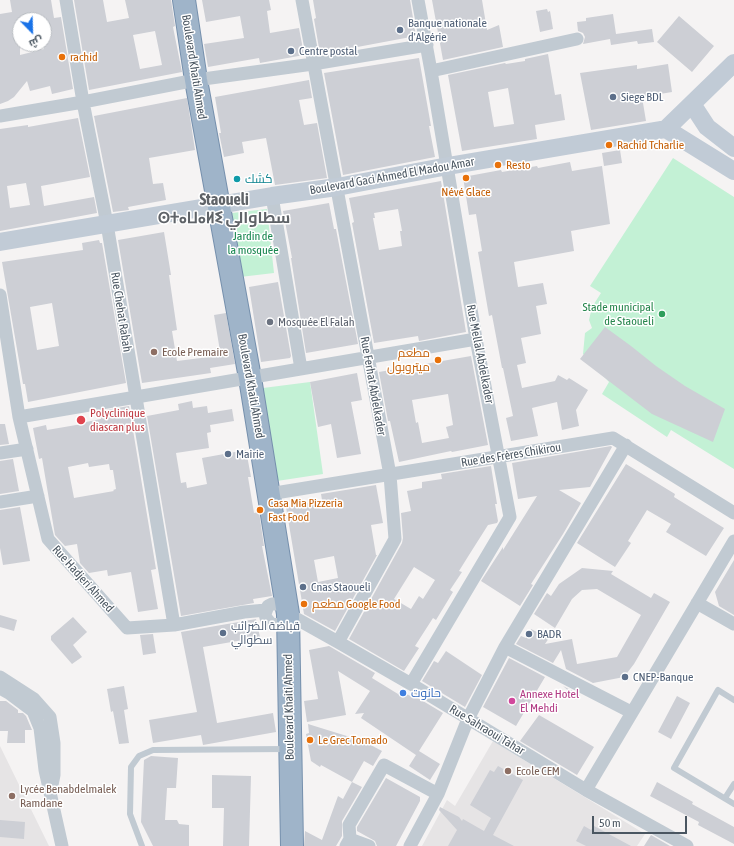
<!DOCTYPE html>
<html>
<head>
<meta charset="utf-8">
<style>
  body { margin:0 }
  #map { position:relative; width:734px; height:846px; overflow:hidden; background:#f5f3f3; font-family:"Asap Condensed",Cairo,sans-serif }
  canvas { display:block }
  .north { position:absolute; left:12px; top:12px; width:40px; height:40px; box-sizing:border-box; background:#fff; border:1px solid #b7bbc0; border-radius:50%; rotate:157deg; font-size:11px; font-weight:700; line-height:16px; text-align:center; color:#4a5661 }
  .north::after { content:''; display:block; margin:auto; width:14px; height:18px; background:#1a73e8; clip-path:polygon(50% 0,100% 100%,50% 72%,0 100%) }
  .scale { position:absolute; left:592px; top:816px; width:95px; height:18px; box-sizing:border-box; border:2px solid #4a5661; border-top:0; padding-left:5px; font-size:12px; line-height:14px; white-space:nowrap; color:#4a5661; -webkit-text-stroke:3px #fff; paint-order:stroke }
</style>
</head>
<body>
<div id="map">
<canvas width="734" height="846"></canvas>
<div class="north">ش</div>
<div class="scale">50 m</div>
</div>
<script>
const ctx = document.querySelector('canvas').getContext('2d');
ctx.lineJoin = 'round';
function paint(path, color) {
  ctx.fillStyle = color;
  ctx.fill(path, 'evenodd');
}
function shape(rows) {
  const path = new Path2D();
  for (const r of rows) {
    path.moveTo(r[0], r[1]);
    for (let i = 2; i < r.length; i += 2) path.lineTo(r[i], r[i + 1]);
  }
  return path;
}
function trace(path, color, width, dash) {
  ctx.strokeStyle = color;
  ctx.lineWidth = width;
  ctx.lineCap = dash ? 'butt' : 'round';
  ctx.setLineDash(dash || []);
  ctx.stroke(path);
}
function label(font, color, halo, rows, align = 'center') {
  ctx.font = font + ' "Asap Condensed",Cairo,"Noto Sans Tifinagh",sans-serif';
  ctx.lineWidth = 3;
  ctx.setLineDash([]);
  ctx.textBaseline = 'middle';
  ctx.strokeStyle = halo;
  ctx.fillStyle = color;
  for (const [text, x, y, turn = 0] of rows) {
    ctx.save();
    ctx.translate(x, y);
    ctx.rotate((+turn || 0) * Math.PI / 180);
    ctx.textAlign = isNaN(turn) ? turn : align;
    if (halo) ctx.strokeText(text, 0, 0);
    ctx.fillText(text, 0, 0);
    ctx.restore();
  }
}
paint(shape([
  [493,741,645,834,637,846,422,846,447,800,455,806],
  [0,746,49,846,0,846]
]), '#e6e4e5');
paint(shape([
  [673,158,734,197,734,469,671,430,667,437,602,394,609,382,583,354,585,333,592,328,589,320,592,307,601,293,590,286],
  [267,209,274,273,240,277,232,213],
  [310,382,323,474,277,481,263,388]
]), '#c3f1d5');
paint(shape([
  [10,0,51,0,54,18,61,17,73,89,52,94,50,86,30,91,27,81,14,97,8,101,0,104,0,14,12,12],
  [20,20,44,20,44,49,20,55],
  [74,0,103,0,107,22,129,18,125,0,171,0,175,26,173,27,182,72,89,90],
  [155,31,162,65,140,69,133,35],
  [202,0,269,0,271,10,267,11,270,33,299,28,304,55,260,63,259,58,208,67,204,44,244,38,240,16,206,22],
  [313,0,410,0,416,36,320,54,314,19,316,18],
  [432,0,482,0,487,30,499,25,503,47,443,60],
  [547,9,548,12,550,11,553,29,540,32,536,11],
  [613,14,616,34,652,29,654,42,638,44,637,41,611,45,610,39,583,44,585,37,583,33,578,31,577,22,586,21,586,18],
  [679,16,714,46,692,72,657,42],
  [548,54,555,95,561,94,565,120,535,125,537,139,462,151,448,75,505,63,506,64,525,61,525,59],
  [508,88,514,124,494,127,488,92],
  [419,58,431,126,429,126,435,157,343,175,324,73],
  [668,64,672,92,642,97,646,121,591,130,580,73,637,65,637,69],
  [309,80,312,98,299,100,304,125,317,123,327,178,275,185,266,138,242,142,244,153,224,157,219,133,221,133,215,97],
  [187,98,195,150,149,158,153,184,163,183,166,200,128,207,129,210,113,212,94,116],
  [78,118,90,177,41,186,44,206,94,197,97,213,0,231,0,129,28,125,28,127],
  [26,183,30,205,10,208,7,186],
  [620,150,622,163,604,166,602,153],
  [570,162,572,171,602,166,610,224,571,231,574,251,514,262,518,287,543,283,547,304,536,306,541,334,521,338,526,363,517,365,522,388,555,381,558,375,567,380,569,378,588,390,576,410,579,426,562,430,557,402,532,408,538,436,511,441,506,418,513,416,503,368,502,368,492,315,489,316,478,252,482,251,476,214,469,215,463,177,501,170,502,172,537,166,538,168],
  [441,181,466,332,419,341,418,336,374,343,352,223,354,222,349,198],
  [398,209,402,231,400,231,402,246,379,250,373,218,375,218,374,213],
  [329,203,334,229,336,229,358,344,306,353,291,258,292,258,283,211],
  [164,232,171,275,169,275,177,330,172,331,177,361,209,357,208,353,220,351,214,315,226,313,235,364,210,368,211,373,142,383,118,240],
  [99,240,100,243,102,243,126,383,28,402,25,384,23,384,2,262,83,250,82,243],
  [52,303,59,346,37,350,30,307],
  [278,282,291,356,290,358,261,362,249,287],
  [605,327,631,346,656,366,685,386,725,409,713,442,652,414,580,359],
  [471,356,488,445,452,452,451,451,399,462,390,421,388,421,379,372],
  [448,394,453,425,446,427,449,438,422,443,418,422,416,423,412,400],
  [357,373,362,400,351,402,361,454,337,458,331,424,318,427,310,382],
  [192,401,193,408,207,406,208,413,232,409,234,421,210,425,211,432,207,433,209,448,176,453,181,483,186,482,187,488,207,484,202,458,246,450,251,477,248,477,254,513,259,512,264,546,262,546,272,596,253,599,254,603,181,616,147,416,179,410,178,404],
  [129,406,156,569,151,570,158,609,138,612,131,572,108,576,107,570,89,573,80,563,77,544,65,546,55,535,42,458,39,459,33,428,46,425,47,430,82,424,81,423,101,419,100,411],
  [88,463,89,467,109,464,110,470,113,470,116,489,113,490,114,491,74,498,68,467],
  [0,424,5,424,9,444,0,445],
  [611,446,612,447,590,487,559,490,581,503,563,534,531,584,533,585,520,606,481,581,503,547,503,550,537,496,518,499,512,463],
  [13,459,19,491,0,494,0,461],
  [626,464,675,494,674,497,724,528,706,556,666,532,671,524,647,510,628,541,631,543,615,567,577,543],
  [491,466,497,504,495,504,498,521,497,523,488,525,469,555,459,571,462,572,450,590,453,592,436,620,433,618,415,646,419,648,404,671,349,639,402,543,403,538,401,513,411,511,407,491,422,488,422,482,442,479,441,474],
  [414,567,435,580,423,599,419,596,411,609,394,599],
  [376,485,383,523,371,525,376,555,377,555,335,631,304,614,286,507,322,500,321,494],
  [334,556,338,578,318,582,314,560],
  [20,507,30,561,3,565,0,548,0,510],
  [734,560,734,615,719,606,715,592],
  [582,568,613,571,611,574,651,598,654,593,670,602,634,664,624,677,593,683,566,669,561,650,553,663,516,644,521,636,526,638,531,629,549,638,545,644,572,639,577,664,617,657,641,615,597,589,582,590,572,599,555,628,534,614,547,593,551,596,559,584],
  [0,615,17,620,14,631,0,627],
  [73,617,87,632,73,645,82,657,72,664,51,640,51,636],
  [256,619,260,637,203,647,217,723,273,713,276,732,203,745,201,735,153,743,149,720,197,712,181,632],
  [153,634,156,653,143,655,140,635],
  [329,646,375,673,372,678,398,694,400,690,412,697,413,695,443,713,419,751,440,764,430,780,409,766,416,755,361,718,364,713,355,714,370,691,338,671,346,715,307,722,304,701,318,699,309,650],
  [446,651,482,675,465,707,422,681,434,661,438,663],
  [509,658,545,677,516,726,483,707],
  [124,686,128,709,124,710,129,743,119,744,113,711,111,712,107,689],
  [563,686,580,695,577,698],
  [677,696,690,703,671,739,658,732],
  [0,701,6,701,18,710,18,713,23,713,26,716,32,730,25,730,25,743,7,743,8,731,0,731],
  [539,715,594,747,577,775,520,741],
  [308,724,350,737,352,735,382,751,373,766,364,761,352,782,321,765,320,767,311,761,306,734,309,733],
  [151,756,178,758,176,788,167,788,165,820,177,820,179,824,189,825,189,846,153,846,141,822,144,760],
  [498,766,523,780,493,835,514,846,448,846,457,830,439,810,440,807,459,817,462,821,463,819,484,831,491,818,470,805,490,770,494,772],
  [212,775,251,776,249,846,223,846,224,808,212,808],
  [386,778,420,797,420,801,396,846,377,846,375,841,357,831,357,827],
  [352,782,362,787,342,821,342,836,336,846,304,846,305,831,322,840,338,796,343,799],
  [657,782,693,802,692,804,734,827,734,844,698,825,699,822,650,796],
  [0,820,25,822,24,839,0,837],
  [584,826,591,830,594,826,631,846,586,846,576,841],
  [651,835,670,846,644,846]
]), '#cdcfd5');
const trunk = shape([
  [184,0,196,80,250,378,288,614,292,846]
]);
trace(trunk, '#7690ad', 24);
trace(shape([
  [734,700,718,690,674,768,734,804],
  [725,798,734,784],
  [142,846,130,814,131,767,139,756,153,750,286,749]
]), '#c1cad2', 6);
trace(shape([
  [66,0,83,102,107,224,174,625],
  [302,0,390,475,395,539,338,642],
  [431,71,577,39],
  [0,116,83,102,196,80,313,64,427,45],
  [272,196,301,369],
  [0,295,19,417,48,539,127,628,174,625,244,612,266,610],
  [19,417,476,339],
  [626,445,505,647,631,712],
  [0,453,27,449],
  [269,494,613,438,734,513],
  [0,502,38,496],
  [697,603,734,624],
  [287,610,281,604,272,604,268,606,265,614,266,618,271,624,280,625,288,622],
  [288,614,338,642,411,684,586,790,687,846],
  [0,677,34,699,50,717,54,743,54,775,52,785],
  [411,684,510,517,476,339,431,71,418,0],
  [0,688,9,693,33,711,40,728,45,770,62,846],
  [586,790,734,541],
  [350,839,349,825,384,765,438,794],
  [346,846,350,839,369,846],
  [410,846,438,794,468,719,505,647]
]), '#c1cad2', 13);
trace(shape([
  [692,104,707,127,734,148],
  [666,129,734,63],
  [666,129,734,171],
  [0,242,272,196,337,187,448,166,666,129]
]), '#c1cbd6', 18);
trace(trunk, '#9fb4c9', 22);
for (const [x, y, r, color] of [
  [400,30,4,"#5c6f8a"],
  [291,51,4,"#5c6f8a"],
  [62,57,4,"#e8710a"],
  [613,97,4,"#5c6f8a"],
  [609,145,4,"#e8710a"],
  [498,165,4,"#e8710a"],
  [466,178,4,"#e8710a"],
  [237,179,4,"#0f9aa8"],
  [662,314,4,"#2e9e5b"],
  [270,322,4,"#6b7280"],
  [154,352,4,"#8d6e63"],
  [438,360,4,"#e8710a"],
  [81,420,5,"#e0444e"],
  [228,454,4,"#5c6f8a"],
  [260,510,4,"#e8710a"],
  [303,587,4,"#5c6f8a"],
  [304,604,4,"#e8710a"],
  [223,633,4,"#5c6f8a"],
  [529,634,4,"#5c6f8a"],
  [625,677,4,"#5c6f8a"],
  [403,693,4,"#3f7fe0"],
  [512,701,4,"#d1479c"],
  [310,740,4,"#e8710a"],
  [508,771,4,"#8d6e63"],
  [12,796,4,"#8d6e63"]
]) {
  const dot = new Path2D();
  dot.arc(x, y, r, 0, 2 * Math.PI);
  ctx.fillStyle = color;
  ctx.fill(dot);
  trace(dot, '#fff', 1.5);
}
label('12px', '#4e5e75', '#fff', [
  ["Banque nationale",408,23],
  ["d'Algérie",408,37],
  ["Centre postal",299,51],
  ["Siege BDL",621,97],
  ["Mairie",236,454],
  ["Cnas Staoueli",311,587],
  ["قباضة الضرائب",231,626],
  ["سطوالي",231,640],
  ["BADR",537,634],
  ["CNEP-Banque",633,677]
], 'left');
label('12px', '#c56008', '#fff', [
  ["rachid",70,57],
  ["Rachid Tcharlie",617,145],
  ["Resto",506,165],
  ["Névé Glace",466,192,"center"],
  ["مطعم",430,353,"right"],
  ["ميتروبول",430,367,"right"],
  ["Casa Mia Pizzeria",268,503],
  ["Fast Food",268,517],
  ["مطعم Google Food",312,604],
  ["Le Grec Tornado",318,740]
], 'left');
label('12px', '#4a5661', '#fff', [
  ["Boulevard Khaiti Ahmed",194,67,81],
  ["Boulevard Gaci Ahmed El Madou Amar",392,176,-10],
  ["Rue Chehat Rabah",121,312,81],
  ["Rue Mellal Abdelkader",480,354,79],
  ["Boulevard Khaiti Ahmed",251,386,80],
  ["Rue Ferhat Abdelkader",373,386,80],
  ["Rue des Frères Chikirou",511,455,-9],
  ["Rue Hadjeri Ahmed",83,579,48],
  ["Boulevard Khaiti Ahmed",289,707,-91],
  ["Rue Sahraoui Tahar",487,730,31]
]);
label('12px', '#0d838f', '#fff', [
  ["كشك",245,179]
], 'left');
label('12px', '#17864f', '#fff', [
  ["Jardin de",253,236],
  ["la mosquée",253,250]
]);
label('12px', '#27864d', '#fff', [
  ["Stade municipal",654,307],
  ["de Staoueli",654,321]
], 'right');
label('12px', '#5b616d', '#fff', [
  ["Mosquée El Falah",278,322]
], 'left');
label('12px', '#785e54', '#fff', [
  ["Ecole Premaire",162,352],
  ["Ecole CEM",516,771],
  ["Lycée Benabdelmalek",20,789],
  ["Ramdane",20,803]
], 'left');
label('12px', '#be3a42', '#fff', [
  ["Polyclinique",90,413],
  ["diascan plus",90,427]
], 'left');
label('12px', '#366cbe', '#fff', [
  ["حانوت",411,693]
], 'left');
label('12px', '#b23c85', '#fff', [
  ["Annexe Hotel",520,694],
  ["El Mehdi",520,708]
], 'left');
label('bold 16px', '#5f6368', '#fff', [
  ["Staoueli",224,200],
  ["ⵙⵜⴰⵡⴰⵍⵉ سطاوالي",224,218]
]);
</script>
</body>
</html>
